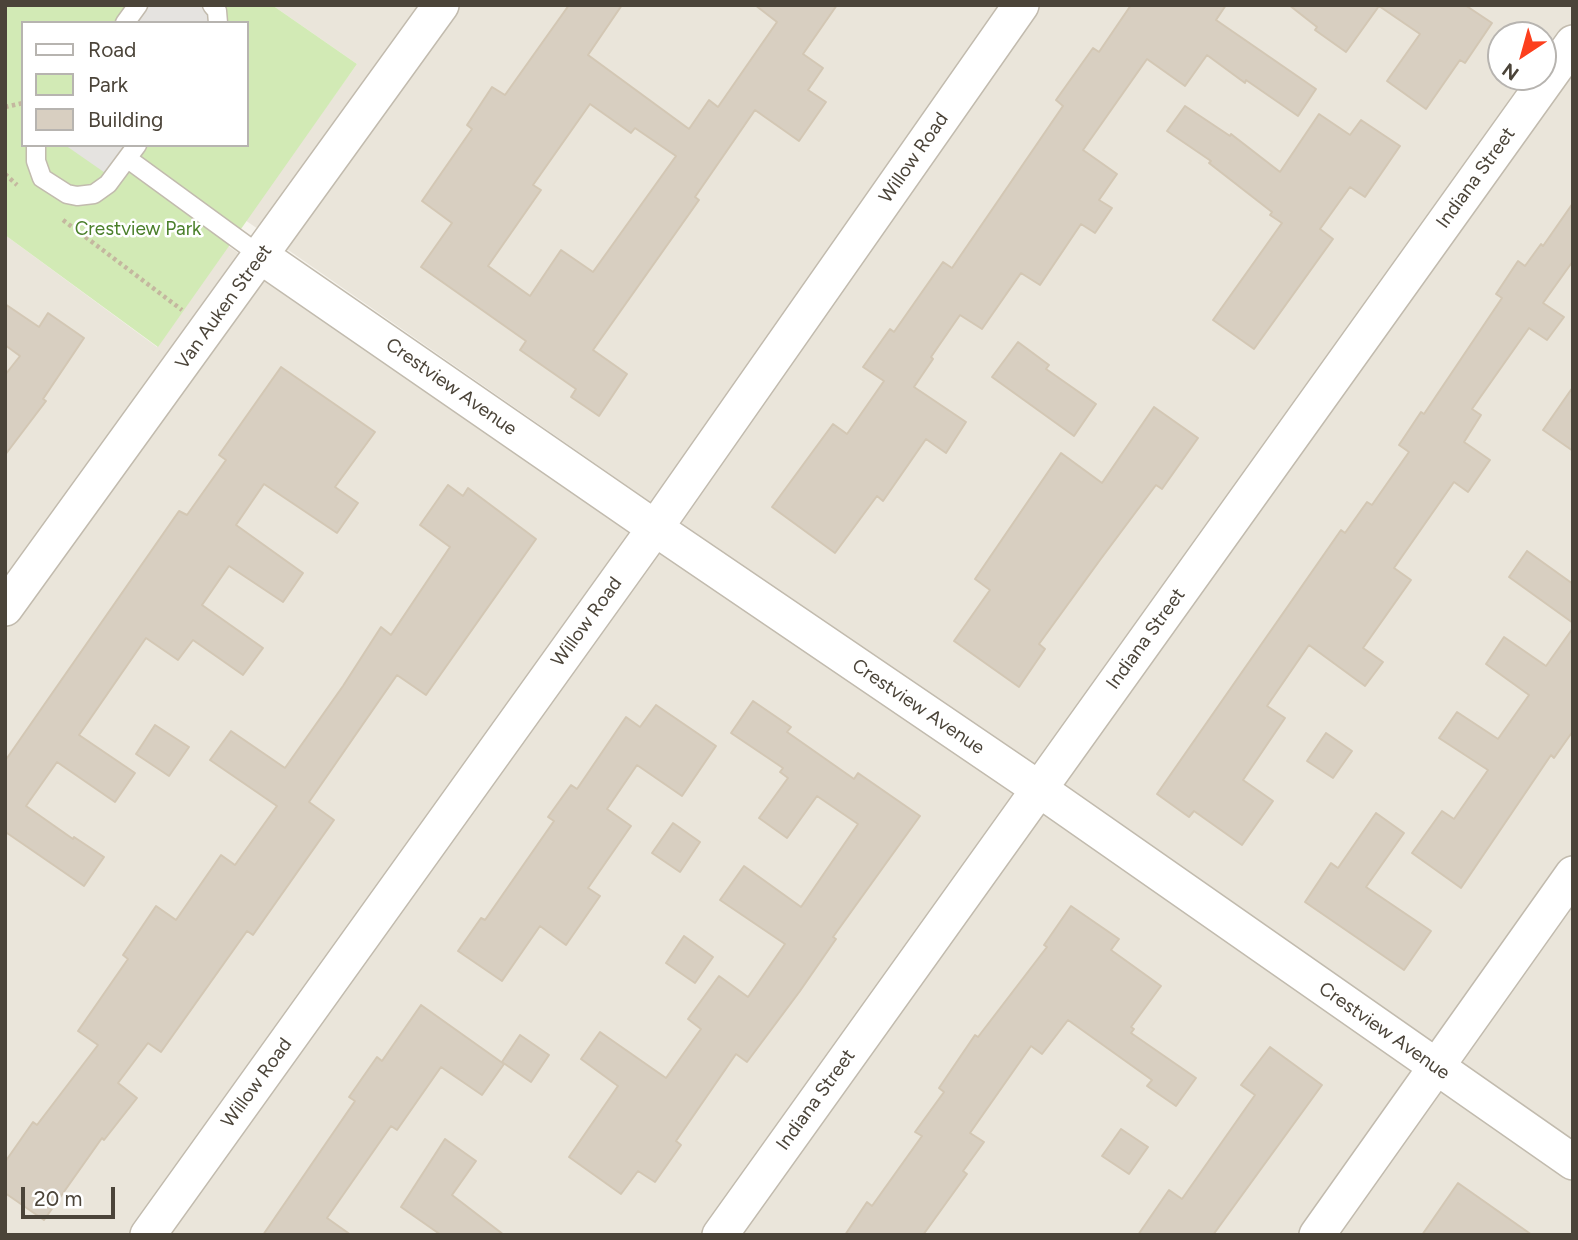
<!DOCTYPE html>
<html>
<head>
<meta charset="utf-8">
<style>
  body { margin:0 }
  #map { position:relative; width:1578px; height:1240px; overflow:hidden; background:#f6f3ec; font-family:Figtree,sans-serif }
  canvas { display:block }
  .frame { position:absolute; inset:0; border:7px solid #4b4439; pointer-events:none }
  .legend { position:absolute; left:21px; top:21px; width:228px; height:126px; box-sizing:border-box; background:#fff; border:2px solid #b7b4b0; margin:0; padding:9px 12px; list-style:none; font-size:21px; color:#4b4439 }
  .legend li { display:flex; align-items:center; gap:14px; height:35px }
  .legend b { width:35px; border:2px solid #b7b4b0 }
  .north { position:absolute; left:1487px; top:21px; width:70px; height:70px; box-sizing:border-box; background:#fff; border:2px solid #b7b4b0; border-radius:50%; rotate:216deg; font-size:19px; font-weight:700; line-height:28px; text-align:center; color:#4b4439 }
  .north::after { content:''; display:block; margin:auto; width:24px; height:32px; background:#fc3f1d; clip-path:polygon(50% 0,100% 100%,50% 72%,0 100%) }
  .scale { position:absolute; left:21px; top:1187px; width:94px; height:32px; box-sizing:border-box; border:4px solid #4b4439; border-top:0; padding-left:9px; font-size:21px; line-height:24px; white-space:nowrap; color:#4b4439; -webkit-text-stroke:5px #fff; paint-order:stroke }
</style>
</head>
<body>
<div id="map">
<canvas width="1578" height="1240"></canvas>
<div class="frame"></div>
<ul class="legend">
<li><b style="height:9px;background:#fff"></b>Road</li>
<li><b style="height:19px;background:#d2eab5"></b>Park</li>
<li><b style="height:19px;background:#d8cfc1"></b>Building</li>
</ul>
<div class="north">N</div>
<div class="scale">20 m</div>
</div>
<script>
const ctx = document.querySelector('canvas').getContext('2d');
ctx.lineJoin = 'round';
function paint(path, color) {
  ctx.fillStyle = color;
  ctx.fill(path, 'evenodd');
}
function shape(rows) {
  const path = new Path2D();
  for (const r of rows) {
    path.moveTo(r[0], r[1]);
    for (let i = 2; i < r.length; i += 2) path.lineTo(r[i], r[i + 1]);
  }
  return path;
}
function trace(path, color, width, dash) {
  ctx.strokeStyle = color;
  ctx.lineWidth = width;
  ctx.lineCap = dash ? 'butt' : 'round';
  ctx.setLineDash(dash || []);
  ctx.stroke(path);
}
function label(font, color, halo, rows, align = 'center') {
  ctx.font = font + ' Figtree,sans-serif';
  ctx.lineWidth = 5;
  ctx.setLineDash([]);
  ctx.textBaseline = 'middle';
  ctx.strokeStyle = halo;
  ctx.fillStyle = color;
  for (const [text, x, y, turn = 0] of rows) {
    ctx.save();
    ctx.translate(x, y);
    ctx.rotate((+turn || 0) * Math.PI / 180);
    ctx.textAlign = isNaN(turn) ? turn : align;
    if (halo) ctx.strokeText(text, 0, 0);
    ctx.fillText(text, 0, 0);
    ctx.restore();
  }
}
paint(shape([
  [272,5,1573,5,1573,1143,245,220,357,64],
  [1501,35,1543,35,1543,77,1501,77],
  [5,235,157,347,228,246,1573,1168,1573,1235,5,1235]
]), '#eae5da');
paint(shape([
  [5,5,272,5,357,64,158,347,5,235],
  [23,23,247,23,247,145,23,145]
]), '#d2eab5');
paint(shape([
  [129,5,205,5,223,23,117,23],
  [65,145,134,145,111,177]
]), '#e5e3e0');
const building = shape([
  [569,5,622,5,588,55,689,129,709,100,718,107,777,22,755,5,837,5,803,54,823,68,808,90,826,102,799,141,755,110,695,197,699,200,593,350,627,374,599,416,571,397,576,389,520,350,526,341,421,267,452,223,422,201,472,129,467,125,492,87,505,95,569,5],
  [590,104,631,133,635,128,676,156,593,272,561,250,530,296,488,266,541,190,533,185,590,104],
  [1131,5,1226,5,1216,20,1316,89,1298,116,1246,80,1245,83,1207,55,1185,86,1147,59,1083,150,1117,174,1099,200,1112,208,1095,233,1081,224,1040,285,1021,273,982,329,960,315,931,357,933,359,914,387,966,422,946,453,926,439,883,501,877,496,835,553,772,507,833,424,847,434,884,381,863,367,890,329,894,332,943,262,952,268,1063,106,1056,100,1093,48,1099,52,1131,5],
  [1289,5,1465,5,1492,23,1465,63,1460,60,1426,109,1387,81,1420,34,1379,6,1346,52,1315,30,1317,27,1289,5],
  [1185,106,1230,136,1231,134,1280,172,1319,114,1350,135,1361,120,1400,146,1365,197,1350,187,1320,229,1333,239,1254,349,1213,320,1282,223,1270,215,1272,212,1209,163,1211,161,1167,131,1185,106],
  [1573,203,1573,261,1543,303,1564,317,1547,340,1529,328,1472,409,1481,415,1464,442,1490,460,1468,492,1454,482,1394,568,1411,580,1363,648,1383,662,1365,686,1309,645,1267,706,1285,718,1243,780,1273,801,1242,845,1194,811,1189,817,1157,794,1341,530,1345,533,1367,502,1372,505,1409,452,1399,445,1421,412,1424,414,1502,298,1496,294,1518,261,1525,266,1541,244,1543,246,1573,203],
  [5,304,39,327,48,313,84,338,43,399,46,401,5,455,5,375,20,356,5,345,5,304],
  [1018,342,1049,365,1046,369,1096,404,1074,436,992,377,1018,342],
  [281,367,375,432,335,487,358,503,337,533,264,484,236,525,303,573,283,602,229,566,202,605,263,648,243,675,193,640,178,660,146,638,79,735,135,773,115,802,57,762,26,806,73,839,74,837,104,857,84,886,7,833,5,835,5,761,179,511,187,515,226,460,219,455,281,367],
  [1573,387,1573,451,1543,430,1573,387],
  [1154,407,1198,438,1162,489,1156,485,1100,560,1039,644,1045,649,1019,687,954,641,990,590,975,579,1061,453,1102,483,1154,407],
  [448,485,463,496,468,488,536,539,426,695,397,675,309,802,334,820,253,935,247,931,161,1052,148,1043,118,1083,137,1098,104,1140,102,1138,44,1220,5,1193,5,1162,33,1122,37,1125,98,1045,78,1031,128,959,123,955,156,906,176,920,221,855,235,865,277,806,210,760,231,731,285,768,343,686,381,627,391,635,450,547,420,525,448,485],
  [1527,551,1573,584,1573,623,1509,577,1527,551],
  [1573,628,1573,731,1554,758,1551,755,1461,888,1412,853,1442,811,1454,819,1488,770,1439,738,1457,712,1498,739,1529,695,1486,664,1504,637,1546,666,1573,628],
  [753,701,791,727,787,732,854,779,858,773,920,816,833,937,836,939,800,991,747,1062,736,1054,676,1141,681,1145,655,1182,638,1171,621,1194,569,1157,618,1086,581,1059,600,1032,666,1078,701,1029,688,1019,719,976,748,997,785,944,720,900,744,866,801,907,858,824,817,796,787,838,759,818,788,778,780,772,783,768,731,733,753,701],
  [656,705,716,746,682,796,637,765,607,809,631,826,588,888,600,896,566,945,540,926,502,981,458,951,481,918,485,920,554,821,548,817,571,785,577,789,626,717,640,727,656,705],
  [155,725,189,747,169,776,136,754,155,725],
  [1326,733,1352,751,1333,778,1307,761,1326,733],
  [1376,813,1404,833,1366,887,1431,931,1404,970,1305,902,1331,863,1338,868,1376,813],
  [673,823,700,842,680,872,652,853,673,823],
  [1071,906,1119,939,1111,950,1161,986,1131,1027,1134,1029,1131,1033,1196,1078,1176,1106,1147,1086,1152,1080,1068,1020,1042,1054,1031,1046,970,1133,984,1142,963,1171,967,1174,923,1235,845,1235,867,1202,872,1206,922,1136,915,1132,944,1092,939,1088,975,1035,978,1037,1047,947,1044,945,1071,906],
  [684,936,713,957,695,983,666,963,684,936],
  [421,1005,504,1064,482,1095,441,1067,397,1130,391,1126,327,1218,351,1235,263,1235,355,1101,349,1097,377,1057,382,1061,421,1005],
  [520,1035,549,1055,531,1082,502,1062,520,1035],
  [1270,1047,1322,1085,1213,1235,1138,1235,1169,1190,1182,1199,1255,1095,1241,1085,1270,1047],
  [1121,1129,1148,1147,1129,1174,1102,1156,1121,1129],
  [445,1139,476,1161,452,1195,504,1235,441,1235,401,1207,445,1139],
  [1458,1183,1532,1235,1422,1235,1458,1183]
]);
paint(building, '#d8cfc1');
trace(building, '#d3c7b4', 2);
const lane = shape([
  [212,5,217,11,218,23],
  [125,23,138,5],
  [36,145,36,161,42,178,67,194,77,196,94,194,108,184,137,145],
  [128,159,261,256]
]);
const street = shape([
  [261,256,655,528,1039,789,1573,1162],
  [5,608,441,5],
  [148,1235,655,528,1021,5],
  [720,1235,1573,43],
  [1317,1235,1573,874]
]);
trace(lane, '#c2bbae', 21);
trace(street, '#c2bbae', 38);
trace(shape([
  [5,107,23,103],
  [5,174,17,185],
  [63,220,182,310]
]), '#c4b79f', 4.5, [3.5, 3.5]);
trace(lane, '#fff', 18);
trace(street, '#fff', 35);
label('19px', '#4b4439', '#fff', [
  ["Willow Road",914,158,-55],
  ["Indiana Street",1476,178,-54],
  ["Van Auken Street",224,307,-54],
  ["Crestview Avenue",451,387,35],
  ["Willow Road",587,622,-54],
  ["Indiana Street",1146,639,-54],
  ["Crestview Avenue",918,707,34],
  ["Crestview Avenue",1384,1031,35],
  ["Willow Road",257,1083,-54],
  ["Indiana Street",816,1100,-54]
]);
label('19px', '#4a7f2a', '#fff', [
  ["Crestview Park",138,229]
]);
</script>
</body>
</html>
